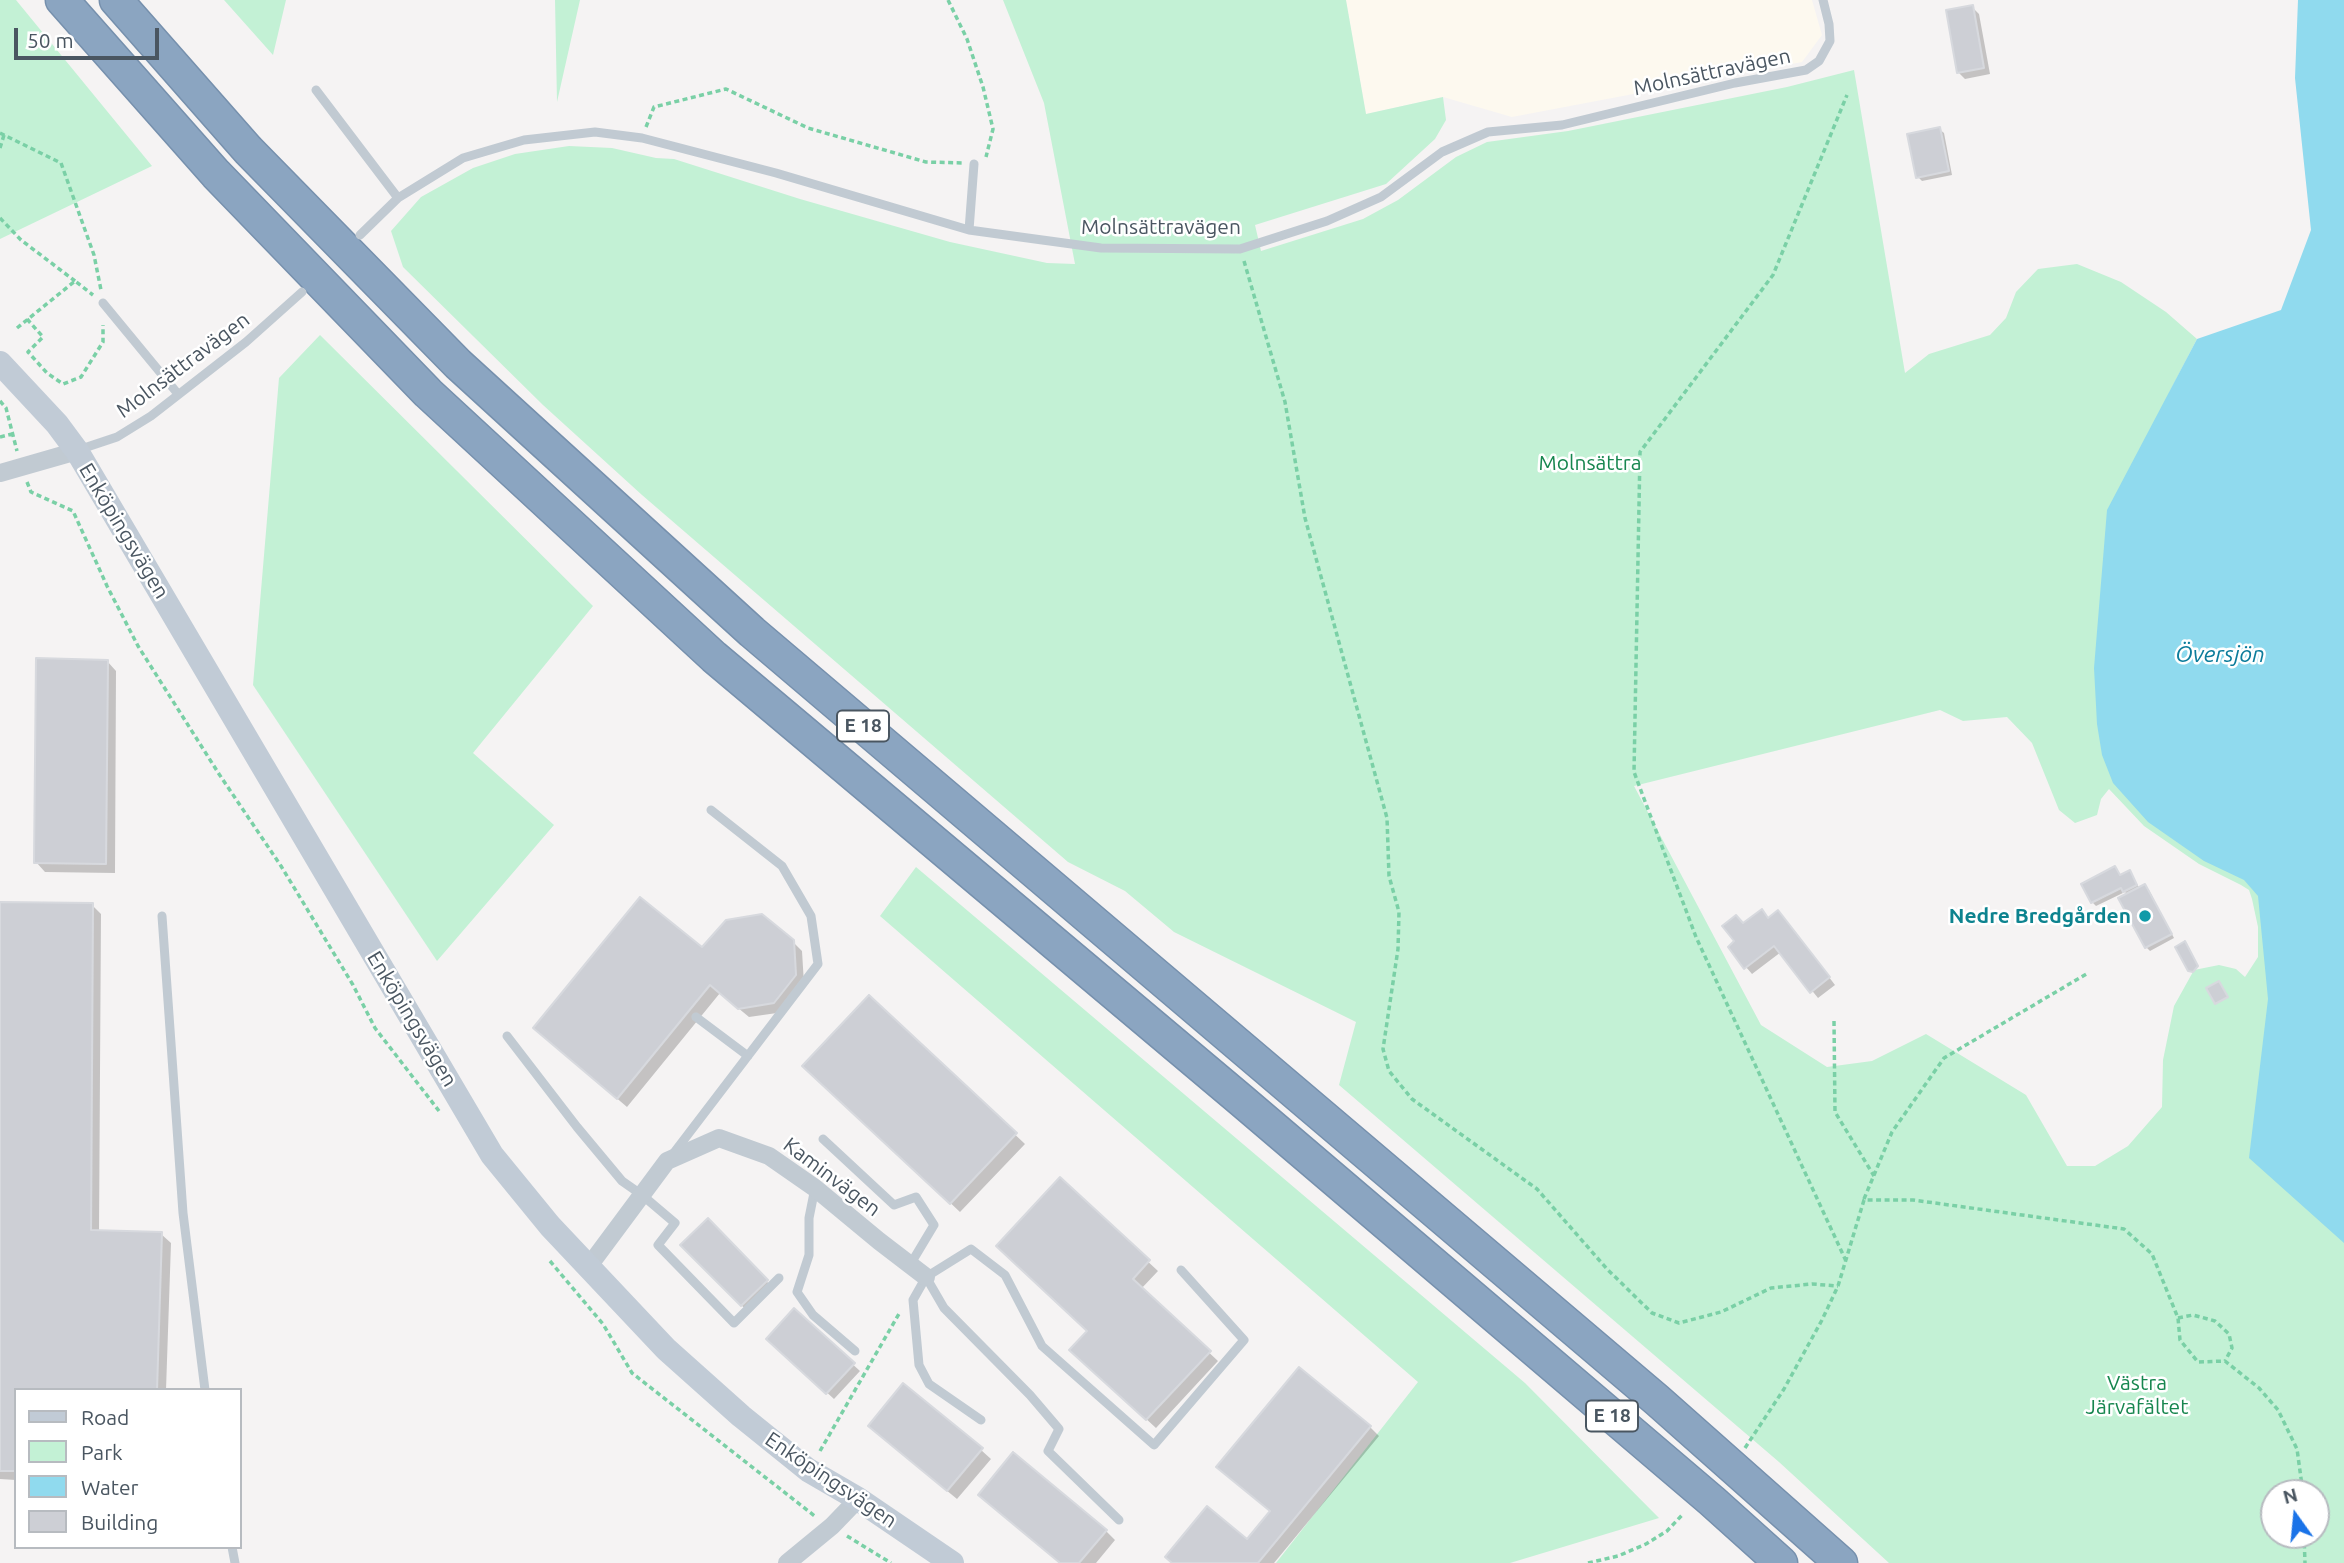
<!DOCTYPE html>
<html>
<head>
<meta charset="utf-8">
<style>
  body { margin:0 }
  #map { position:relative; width:2344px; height:1563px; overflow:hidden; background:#f5f3f3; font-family:Ubuntu,sans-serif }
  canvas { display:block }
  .legend { position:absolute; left:14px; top:1388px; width:228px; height:161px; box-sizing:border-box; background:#fff; border:2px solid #b7bbc0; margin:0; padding:9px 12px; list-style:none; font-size:21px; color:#4a5661 }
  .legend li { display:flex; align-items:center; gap:14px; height:35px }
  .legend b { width:35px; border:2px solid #b7bbc0 }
  .north { position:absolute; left:2260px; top:1479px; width:70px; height:70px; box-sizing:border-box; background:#fff; border:2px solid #b7bbc0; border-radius:50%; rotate:345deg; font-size:19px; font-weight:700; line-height:28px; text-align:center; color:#4a5661 }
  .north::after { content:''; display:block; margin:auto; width:24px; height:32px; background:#1a73e8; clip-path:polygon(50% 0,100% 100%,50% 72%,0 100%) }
  .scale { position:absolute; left:14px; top:28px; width:145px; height:32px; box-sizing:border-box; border:4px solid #4a5661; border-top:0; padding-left:9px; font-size:21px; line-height:24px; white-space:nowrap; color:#4a5661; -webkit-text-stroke:5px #fff; paint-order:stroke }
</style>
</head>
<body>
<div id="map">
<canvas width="2344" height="1563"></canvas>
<ul class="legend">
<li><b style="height:9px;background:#c1cbd6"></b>Road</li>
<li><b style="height:19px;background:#c3f1d5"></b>Park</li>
<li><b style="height:19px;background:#90daee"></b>Water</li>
<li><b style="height:19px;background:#cdcfd5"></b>Building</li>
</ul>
<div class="north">N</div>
<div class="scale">50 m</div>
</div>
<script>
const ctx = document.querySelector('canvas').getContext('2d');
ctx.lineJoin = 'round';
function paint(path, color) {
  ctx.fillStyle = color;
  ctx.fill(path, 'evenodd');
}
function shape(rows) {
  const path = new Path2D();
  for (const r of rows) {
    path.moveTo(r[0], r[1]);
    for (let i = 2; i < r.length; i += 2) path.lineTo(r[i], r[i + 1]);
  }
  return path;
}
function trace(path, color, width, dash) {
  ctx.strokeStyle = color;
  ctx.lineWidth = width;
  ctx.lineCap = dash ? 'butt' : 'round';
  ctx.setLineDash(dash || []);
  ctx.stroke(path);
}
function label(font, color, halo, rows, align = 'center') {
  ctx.font = font + ' Ubuntu,sans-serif';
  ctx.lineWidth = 5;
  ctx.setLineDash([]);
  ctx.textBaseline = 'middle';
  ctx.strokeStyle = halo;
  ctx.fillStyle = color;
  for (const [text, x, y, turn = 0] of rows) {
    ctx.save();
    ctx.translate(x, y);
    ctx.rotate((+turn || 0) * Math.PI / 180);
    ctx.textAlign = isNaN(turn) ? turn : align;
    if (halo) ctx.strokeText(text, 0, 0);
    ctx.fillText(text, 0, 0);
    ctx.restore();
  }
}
paint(shape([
  [1346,0,1812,0,1822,35,1802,62,1512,117,1443,97,1366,114]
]), '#fdf9ef');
paint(shape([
  [0,0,16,0,152,166,0,239],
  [224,0,286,0,273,55],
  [555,0,580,0,557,102],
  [1003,0,1346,0,1366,114,1443,97,1446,120,1435,139,1386,184,1255,225,1261,251,1363,219,1398,200,1456,157,1487,142,1568,131,1787,87,1854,70,1905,373,1929,354,1990,335,2006,318,2016,292,2038,269,2077,264,2121,282,2166,312,2197,339,2169,393,2344,350,2344,1563,1889,1563,1779,1462,1339,1085,1356,1022,1174,932,1125,891,1068,862,642,495,543,405,403,267,391,231,421,197,473,168,515,154,569,146,612,148,656,158,674,159,800,199,950,242,1047,263,1075,264,1044,103],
  [1940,710,1963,721,2007,717,2032,743,2059,810,2075,823,2097,815,2101,799,2109,789,2144,826,2199,864,2241,885,2249,890,2252,899,2258,927,2258,957,2245,977,2236,969,2219,965,2194,970,2174,1006,2163,1060,2162,1107,2128,1146,2095,1166,2067,1166,2026,1095,1926,1034,1872,1061,1827,1067,1761,1025,1634,786],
  [2274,1493,2316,1493,2316,1535,2274,1535],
  [320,335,593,606,473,753,554,825,437,961,253,685,279,378],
  [916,867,1525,1383,1659,1518,1510,1563,1276,1563,1418,1382,880,916]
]), '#c3f1d5');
paint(shape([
  [2298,0,2344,0,2344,1243,2249,1158,2268,999,2258,896,2244,880,2204,861,2148,822,2113,783,2102,755,2097,724,2094,668,2107,510,2197,339,2281,310,2311,230,2295,78]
]), '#90daee');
paint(shape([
  [1972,7,1979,14,1990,74,1965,79,1958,72],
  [1939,129,1944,133,1952,175,1922,181,1918,177],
  [107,661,116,671,115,873,45,872,36,862],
  [2115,869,2121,877,2130,872,2140,889,2145,886,2149,890,2174,938,2150,951,2146,947,2128,895,2125,892,2096,906,2092,902],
  [0,904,92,905,101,914,99,1232,161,1234,171,1243,166,1390,16,1390,16,1480,0,1479],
  [1762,911,1769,919,1785,919,1835,985,1818,998,1781,952,1752,974,1746,967,1737,942,1744,925],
  [793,942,802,951,804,984,784,1012,749,1017,720,993,627,1107,545,1037,703,949],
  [869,997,1025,1144,960,1212,814,1075],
  [1060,1180,1158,1271,1141,1289,1218,1361,1156,1428,1081,1359,1089,1331],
  [708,1221,773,1288,748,1312,683,1245],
  [794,1311,860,1371,834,1399,775,1345],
  [1370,1427,1379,1436,1274,1563,1173,1563,1247,1541,1271,1511],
  [879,1435,981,1450,991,1459,957,1499],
  [1106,1531,1115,1540,1096,1563,1061,1563]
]), '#0003');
const building = shape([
  [1973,5,1984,68,1957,73,1946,10,1973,5],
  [1940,127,1949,171,1916,178,1907,134,1940,127],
  [36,658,108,660,106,864,34,863,36,658],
  [2115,866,2120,875,2130,870,2137,885,2123,892,2121,888,2091,903,2081,884,2115,866],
  [2145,884,2172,934,2145,948,2118,898,2145,884],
  [640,897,702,947,726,920,762,914,794,940,796,975,774,1003,738,1009,710,985,617,1099,533,1028,640,897],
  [0,902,93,903,91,1230,162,1232,157,1390,16,1390,16,1471,0,1471,0,902],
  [1762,909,1768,918,1778,910,1830,977,1810,993,1774,946,1744,969,1728,947,1734,941,1722,926,1736,915,1743,923,1762,909],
  [2185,941,2198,966,2193,972,2188,971,2175,947,2185,941],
  [2219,981,2228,997,2215,1004,2206,988,2219,981],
  [869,995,1017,1133,950,1204,802,1066,869,995],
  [1060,1177,1150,1260,1133,1279,1211,1351,1146,1420,1069,1350,1087,1331,996,1246,1060,1177],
  [708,1218,768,1280,741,1306,680,1245,708,1218],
  [794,1308,855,1363,826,1394,766,1339,794,1308],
  [1299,1367,1371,1426,1258,1563,1172,1563,1165,1557,1207,1506,1247,1539,1270,1511,1216,1467,1299,1367],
  [903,1383,983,1448,947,1491,868,1426,903,1383],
  [1013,1452,1107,1530,1079,1563,1060,1563,978,1495,1013,1452]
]);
paint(building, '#cdcfd5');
trace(building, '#d7d9de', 2);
const highway = shape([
  [62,0,216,174,428,393,714,657,1241,1100,1712,1501,1781,1563],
  [116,0,248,150,458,364,752,632,1657,1400,1841,1563]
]);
trace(highway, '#7690ad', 35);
trace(shape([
  [948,0,967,39,983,87,993,129,986,157],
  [646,127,654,107,726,89,808,128,926,162,963,163],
  [0,133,61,163,94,255,101,290],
  [0,148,4,135],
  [0,218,21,240,75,281],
  [1244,261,1285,402,1305,518,1387,818,1389,876,1399,912,1398,949,1383,1049,1389,1071,1412,1099,1537,1189,1607,1269,1652,1313,1679,1323,1721,1312,1771,1288,1812,1284,1838,1286],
  [27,319,43,337,28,352,47,373,63,384,81,377,103,342,103,325],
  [17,328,75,281,93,295],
  [0,401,6,408,17,451],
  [0,437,12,434],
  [27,482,31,492,73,511,107,586,138,646,219,774,281,866,353,985,375,1028,439,1111],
  [1834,1021,1835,1112,1874,1176],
  [1864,1199,1892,1132,1944,1058,2088,973],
  [550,1261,603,1324,632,1373,816,1517],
  [1846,1261,1696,937,1634,772,1640,452,1773,275,1847,95],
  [2178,1318,2193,1315,2215,1321,2229,1334,2232,1348,2225,1361],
  [1745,1448,1784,1389,1822,1320,1838,1286,1864,1200,1913,1200,2124,1229,2152,1254,2178,1318,2180,1340,2198,1362,2225,1361,2259,1388,2278,1410,2297,1449,2303,1493],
  [820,1451,900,1312],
  [2304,1535,2305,1563],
  [847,1536,891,1563],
  [1588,1563,1618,1556,1646,1544,1667,1531,1683,1514]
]), '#7ad0a6', 3.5, [5, 3.5]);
trace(shape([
  [316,90,398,198],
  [969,230,974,164],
  [360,235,398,198,463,158,524,140,595,132,642,138,776,173,969,230,1101,248,1240,249,1327,221,1381,197,1442,152,1488,132,1562,125,1735,83,1806,70,1819,61,1830,41,1829,24,1823,0],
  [103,303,178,394],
  [78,450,117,437,151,416,246,342,302,292],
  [162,916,183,1213,205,1390],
  [696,1017,748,1056],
  [507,1036,577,1127,622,1181,642,1195,675,1223,658,1245,734,1323,779,1278],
  [823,1139,894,1205,916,1197,934,1225,910,1265],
  [673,1154,818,964,811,916,782,866,711,810],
  [815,1188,809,1218,809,1255,797,1292,813,1315,855,1351],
  [926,1277,944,1308,1030,1395,1059,1429,1048,1451,1119,1520],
  [981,1420,929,1384,919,1365,913,1300,926,1277,971,1249,1005,1275,1042,1346,1154,1445,1244,1340,1181,1270],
  [232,1547,235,1563]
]), '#c1cad2', 9);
trace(shape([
  [0,473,77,451],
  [589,1266,667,1161,719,1138,769,1156,815,1188,879,1241,926,1277],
  [787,1563,832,1526,858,1499]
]), '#c1cad2', 18);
trace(shape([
  [0,363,57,424,77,451,492,1155,550,1226,666,1349,741,1416,808,1470,858,1499,952,1563]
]), '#c1cbd6', 24);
trace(highway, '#8ba5c1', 32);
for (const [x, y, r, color] of [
  [2145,916,7,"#0f9aa8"]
]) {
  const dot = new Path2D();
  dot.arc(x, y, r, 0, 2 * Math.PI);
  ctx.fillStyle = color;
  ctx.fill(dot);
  trace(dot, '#fff', 2.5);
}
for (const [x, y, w] of [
  [863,726,52],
  [1612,1416,52]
]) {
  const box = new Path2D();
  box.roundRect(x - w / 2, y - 15.5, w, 31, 5);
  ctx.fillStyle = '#fff';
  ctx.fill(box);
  trace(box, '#4a5661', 2);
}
label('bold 19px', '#4a5661', null, [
  ["E 18",863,726],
  ["E 18",1612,1416]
]);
label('21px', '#4a5661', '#fff', [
  ["Molnsättravägen",1712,72,-12],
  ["Molnsättravägen",1161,227],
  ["Molnsättravägen",183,365,-37],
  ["Enköpingsvägen",124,531,59],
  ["Enköpingsvägen",412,1019,59],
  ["Kaminvägen",832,1177,37],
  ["Enköpingsvägen",831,1480,34]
]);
label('21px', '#17864f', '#fff', [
  ["Molnsättra",1590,463],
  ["Västra",2137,1383],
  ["Järvafältet",2137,1407]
]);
label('bold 21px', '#0d838f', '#fff', [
  ["Nedre Bredgården",2131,916]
], 'right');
label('italic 23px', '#0c7c9b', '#fff', [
  ["Översjön",2220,654]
]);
</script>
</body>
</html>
